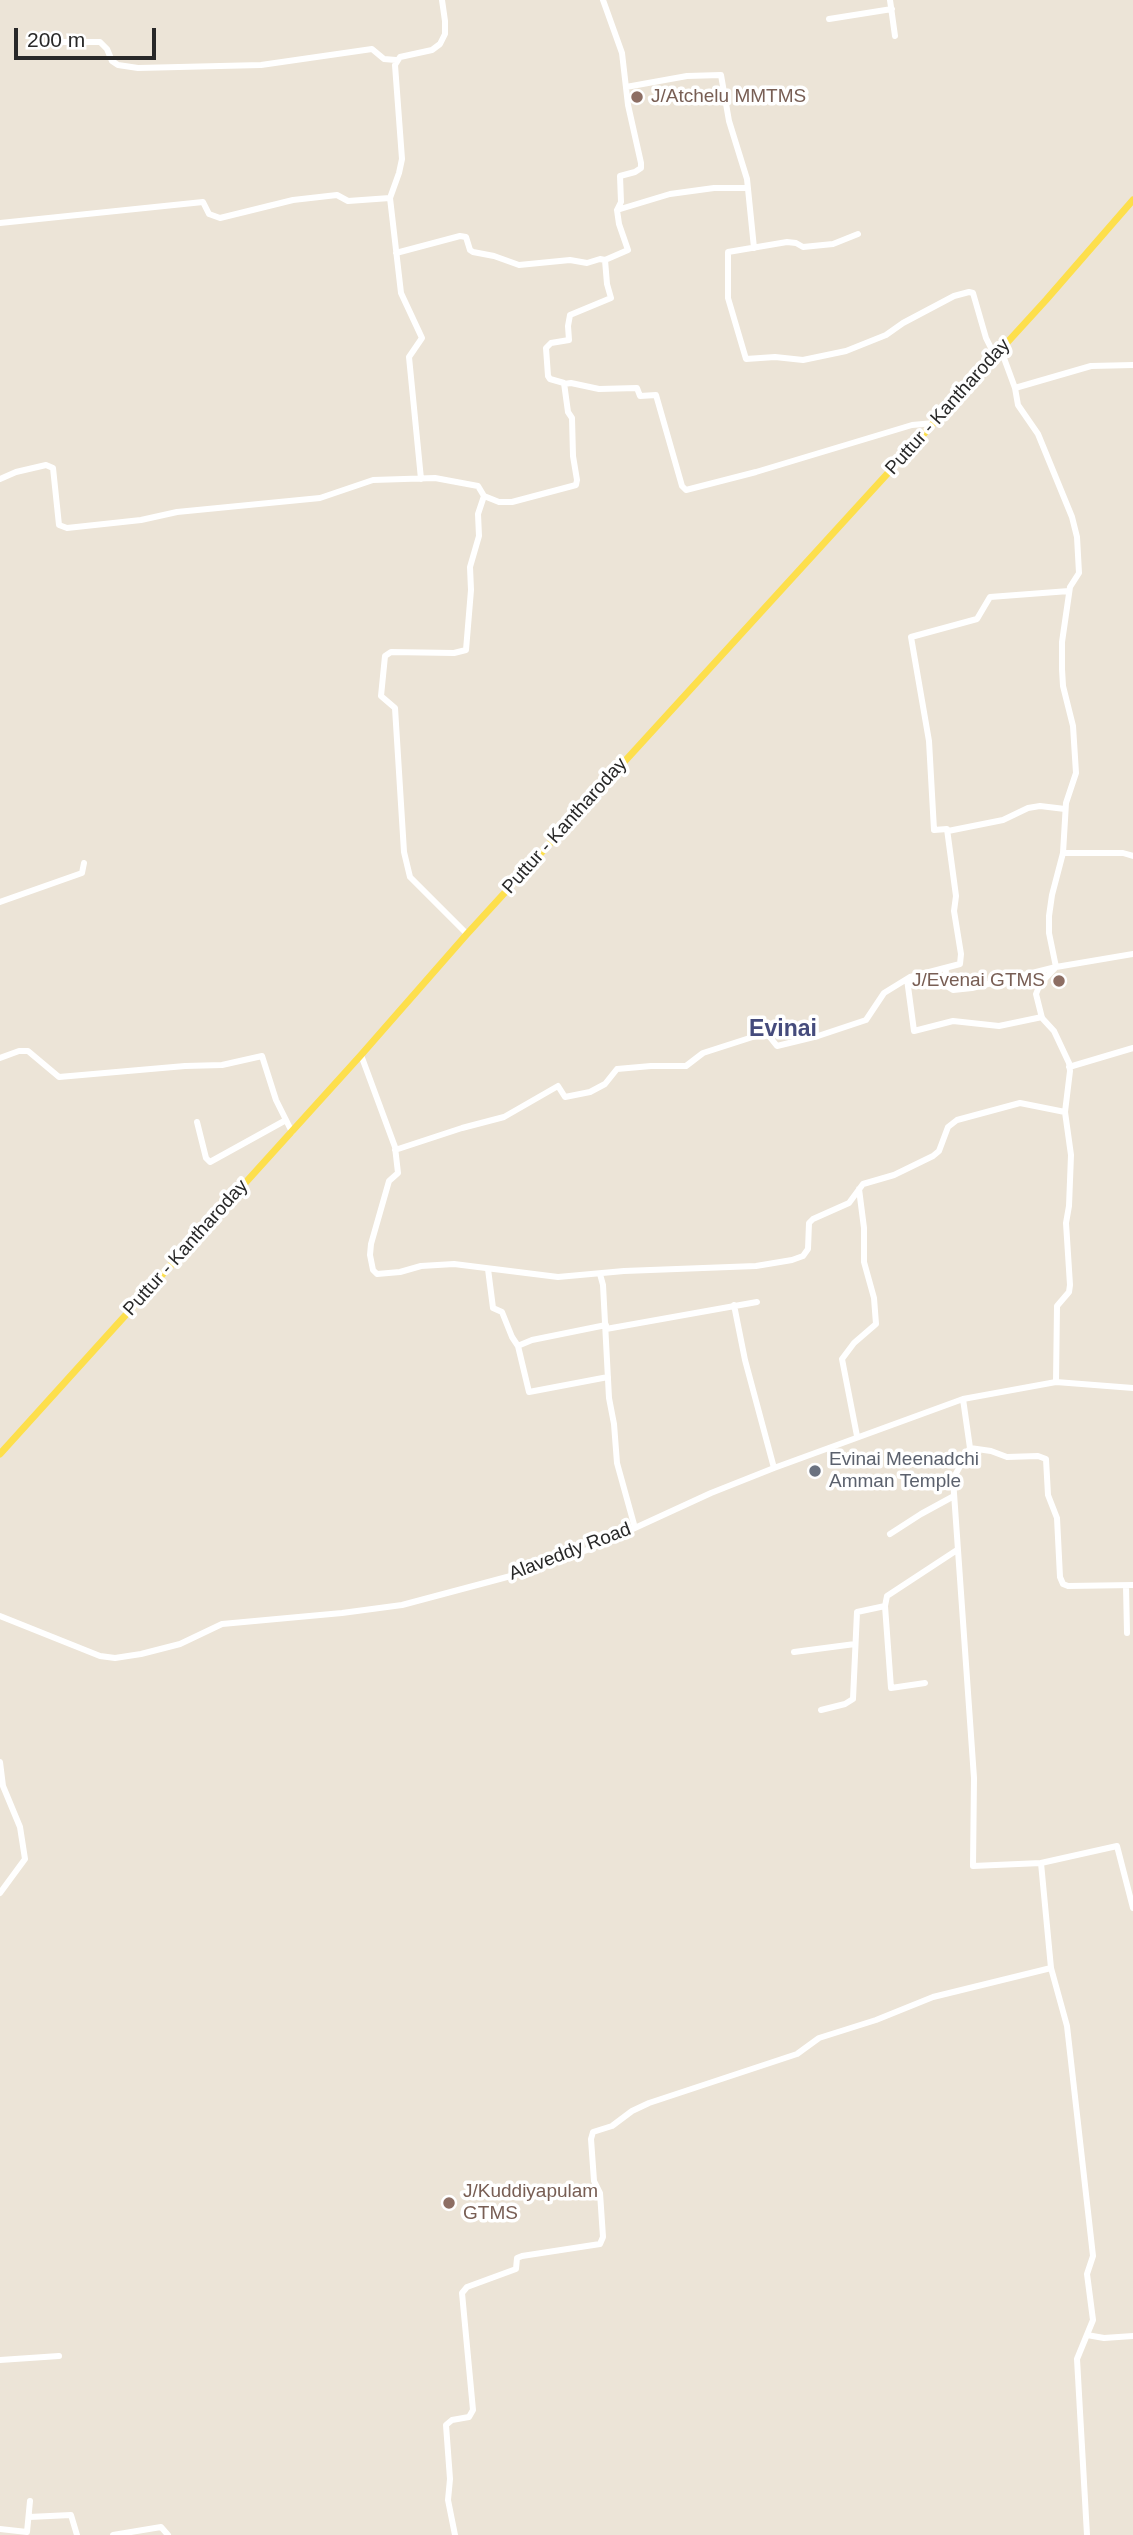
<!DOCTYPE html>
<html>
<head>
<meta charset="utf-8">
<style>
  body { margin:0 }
  #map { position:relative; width:1133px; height:2535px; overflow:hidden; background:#ece4d7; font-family:Helvetica,sans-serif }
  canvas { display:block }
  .scale { position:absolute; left:14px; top:28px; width:142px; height:32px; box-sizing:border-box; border:4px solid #282828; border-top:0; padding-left:9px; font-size:21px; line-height:24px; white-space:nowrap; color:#282828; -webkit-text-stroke:5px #fff; paint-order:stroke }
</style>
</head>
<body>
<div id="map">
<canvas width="1133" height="2535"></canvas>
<div class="scale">200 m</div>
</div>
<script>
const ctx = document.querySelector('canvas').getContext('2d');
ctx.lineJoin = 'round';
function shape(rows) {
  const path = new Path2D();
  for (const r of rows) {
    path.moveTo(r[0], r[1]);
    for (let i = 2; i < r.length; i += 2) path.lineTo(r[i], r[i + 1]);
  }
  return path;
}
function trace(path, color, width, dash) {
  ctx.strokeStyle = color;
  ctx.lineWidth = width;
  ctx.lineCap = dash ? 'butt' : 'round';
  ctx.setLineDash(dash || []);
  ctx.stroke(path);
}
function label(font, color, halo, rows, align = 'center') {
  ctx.font = font + ' Helvetica,sans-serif';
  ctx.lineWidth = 7;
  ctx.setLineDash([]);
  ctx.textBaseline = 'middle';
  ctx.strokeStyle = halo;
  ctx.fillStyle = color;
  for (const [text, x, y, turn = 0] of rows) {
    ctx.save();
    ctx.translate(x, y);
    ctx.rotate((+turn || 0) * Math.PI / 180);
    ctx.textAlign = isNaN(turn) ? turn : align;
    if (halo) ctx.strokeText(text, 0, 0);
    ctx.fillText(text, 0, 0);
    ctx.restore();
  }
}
trace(shape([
  [603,0,622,53,628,105,641,163,641,168,635,172,620,176,621,202,617,210],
  [890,0,895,36],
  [829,19,892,9],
  [54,42,100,42,107,49,112,61,118,65,138,68,261,65,372,49,384,59,396,60],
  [626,87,687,76,721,75,729,121,747,179,754,248],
  [0,223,203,202,209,214,220,218,293,200,337,195,348,201,390,198],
  [858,234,833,244,803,247,796,243,787,242,728,252,728,298,746,359,775,357,803,360,846,351,886,335,903,323,954,296,969,292,973,293,986,338,995,356],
  [396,253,460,236,466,237,470,250,473,252,494,256,519,265,570,260,587,263,600,259,605,260,628,250,619,224,617,210,670,194,714,188,747,188],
  [1001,350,1015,388,1018,405,1038,434,1072,517,1077,537,1079,573,1070,587,1062,642,1062,669,1063,686,1073,726,1076,773,1066,803,1063,853,1052,895,1049,916,1049,933,1056,967,1040,984,1036,994,1042,1018,1054,1031,1069,1063,1070,1071,1065,1112,1071,1155,1069,1206,1066,1223,1070,1285,1069,1292,1057,1306,1056,1382],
  [564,384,571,383,599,389,637,388,640,396,656,395,682,486,686,490,756,472,912,425,934,423],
  [1015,388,1091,366,1133,365],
  [0,479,16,472,46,465,53,468,59,525,67,528,141,520,177,512,320,498,373,480,435,478,478,486,484,496,478,514,479,536,470,567,471,590,466,650,454,653,391,652,385,656,381,696,395,708,404,852,410,877,467,934],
  [421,479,409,357,422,338,401,293,390,198,399,173,402,159,395,65,400,57,432,50,440,44,445,34,445,21,442,0],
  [484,496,499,502,512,502,576,485,577,480,573,456,572,418,568,412,564,383,550,379,548,376,546,348,551,343,569,340,568,326,570,315,611,298,607,284,605,260],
  [948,831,1003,820,1028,808,1040,806,1065,809],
  [1063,853,1123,853,1133,856],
  [0,902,82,873,84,863],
  [946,968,945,985,953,990,972,988,1056,967,1133,954],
  [907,979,914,1031,953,1021,999,1026,1042,1017],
  [361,1055,395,1147,398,1173,389,1181,371,1244,370,1255,373,1270,377,1274,400,1272,421,1266,454,1264,558,1277,624,1271,756,1266,792,1260,803,1256,808,1249,809,1223,813,1219,849,1203,863,1184,894,1175,933,1156,939,1151,948,1127,957,1120,1020,1103,1065,1112],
  [0,1058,19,1051,28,1051,59,1077,185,1066,222,1065,262,1056,276,1100,292,1132],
  [1069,1067,1133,1048],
  [197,1122,206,1158,210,1162,286,1120],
  [395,1150,462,1128,504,1117,558,1086,565,1097,590,1092,605,1084,617,1069,651,1066,686,1066,703,1053,762,1034,769,1036,777,1046,818,1036,866,1020,884,993,910,977,960,964,961,954,954,911,956,896,947,829,934,830,929,741,911,637,977,619,990,597,1069,591],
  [488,1269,493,1308,502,1312,512,1337,518,1346,529,1392,608,1377],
  [600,1274,603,1285,609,1398,614,1424,617,1463,635,1528],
  [734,1305,745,1360,774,1468],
  [606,1329,757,1302],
  [520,1345,532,1340,606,1325],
  [963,1399,970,1448,953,1479,974,1778,973,1866,1041,1863,1051,1968,1067,2026,1093,2256,1087,2274,1093,2320,1077,2359,1087,2535],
  [857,1436,842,1359,854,1343,876,1324,874,1298,864,1262,864,1228,859,1189],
  [970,1448,991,1451,1007,1457,1038,1456,1046,1459,1048,1495,1057,1518,1060,1577,1063,1584,1068,1586,1133,1585],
  [890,1534,921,1514,954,1496],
  [1126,1586,1127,1633],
  [0,1616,100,1656,115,1658,141,1654,180,1644,222,1624,342,1613,402,1605,537,1569,587,1550,711,1493,774,1468,963,1399,1056,1382,1133,1388],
  [794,1652,855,1644],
  [925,1683,891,1688,885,1606,887,1596,957,1550],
  [821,1710,845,1704,853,1699,857,1612,885,1606],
  [0,1762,3,1786,20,1827,25,1859,0,1893],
  [1041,1863,1117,1846,1133,1908],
  [1087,2335,1104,2338,1133,2336],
  [0,2360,59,2356],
  [29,2517,71,2515,77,2535],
  [0,2529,27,2532,30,2501],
  [113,2535,161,2527,168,2535],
  [455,2535,448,2500,450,2479,446,2425,452,2420,469,2417,473,2410,462,2293,467,2287,516,2269,517,2258,522,2256,600,2244,603,2237,600,2193,594,2181,591,2139,593,2132,612,2126,632,2111,649,2103,797,2054,819,2038,876,2020,933,1997,1051,1968]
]), '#fff', 6);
trace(shape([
  [0,1454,361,1055,467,934,1046,300,1133,200]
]), '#fddf4c', 7);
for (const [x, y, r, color] of [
  [637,97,7,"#8d6e63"],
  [1059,981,7,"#8d6e63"],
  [815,1471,7,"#6b7280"],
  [449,2203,7,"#8d6e63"]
]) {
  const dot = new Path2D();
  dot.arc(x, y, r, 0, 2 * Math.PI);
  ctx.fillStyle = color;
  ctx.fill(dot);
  trace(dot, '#fff', 2.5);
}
label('19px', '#785e54', '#fff', [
  ["J/Atchelu MMTMS",651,97],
  ["J/Evenai GTMS",1045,981,"right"],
  ["J/Kuddiyapulam",463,2192],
  ["GTMS",463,2214]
], 'left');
label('19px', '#282828', '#fff', [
  ["Puttur - Kantharoday",948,407,-48],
  ["Puttur - Kantharoday",565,826,-48],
  ["Puttur - Kantharoday",186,1248,-48],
  ["Alaveddy Road",570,1552,-21]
]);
label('19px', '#5b616d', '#fff', [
  ["Evinai Meenadchi",829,1460],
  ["Amman Temple",829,1482]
], 'left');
label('bold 23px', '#454b7c', '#fff', [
  ["Evinai",783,1030]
]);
</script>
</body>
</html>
